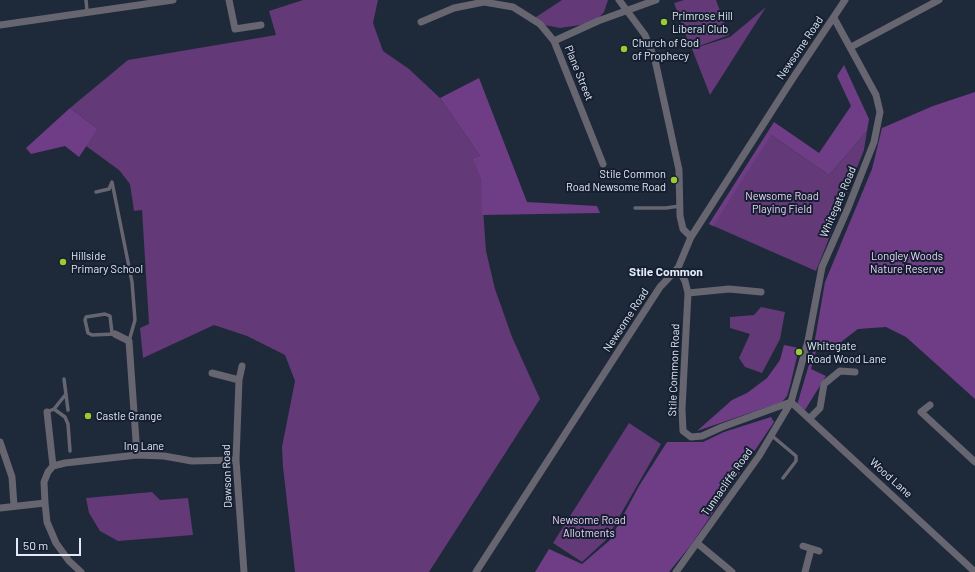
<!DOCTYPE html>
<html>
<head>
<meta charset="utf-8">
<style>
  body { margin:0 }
  #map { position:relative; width:975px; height:572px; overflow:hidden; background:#1e293a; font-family:Barlow,sans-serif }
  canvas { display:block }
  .scale { position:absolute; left:16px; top:538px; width:65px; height:18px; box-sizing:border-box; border:2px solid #e3eaf6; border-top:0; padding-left:5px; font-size:12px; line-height:14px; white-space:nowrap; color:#e3eaf6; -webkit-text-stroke:3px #151f30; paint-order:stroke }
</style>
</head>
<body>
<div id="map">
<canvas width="975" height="572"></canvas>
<div class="scale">50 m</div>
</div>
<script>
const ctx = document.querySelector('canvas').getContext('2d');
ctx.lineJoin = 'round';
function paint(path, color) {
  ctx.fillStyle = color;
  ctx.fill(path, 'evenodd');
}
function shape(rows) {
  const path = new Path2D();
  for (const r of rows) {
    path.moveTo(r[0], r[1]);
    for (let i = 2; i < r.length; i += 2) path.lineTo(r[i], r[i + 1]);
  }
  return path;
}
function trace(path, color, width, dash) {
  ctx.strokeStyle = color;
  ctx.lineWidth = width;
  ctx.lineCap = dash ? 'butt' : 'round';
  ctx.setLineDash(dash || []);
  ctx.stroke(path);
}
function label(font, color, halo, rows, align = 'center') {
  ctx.font = font + ' Barlow,sans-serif';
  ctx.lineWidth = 4;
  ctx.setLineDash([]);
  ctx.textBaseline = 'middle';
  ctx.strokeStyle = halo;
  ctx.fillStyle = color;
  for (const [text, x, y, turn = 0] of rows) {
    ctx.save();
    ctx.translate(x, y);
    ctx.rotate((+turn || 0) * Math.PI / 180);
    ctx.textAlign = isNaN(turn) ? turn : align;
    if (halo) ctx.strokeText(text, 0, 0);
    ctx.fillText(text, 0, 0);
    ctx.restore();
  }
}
paint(shape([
  [303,0,378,0,373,23,383,51,409,69,440,98,480,156,474,160,481,180,486,251,495,289,512,337,540,399,429,572,295,572,283,467,282,447,295,381,285,355,247,336,214,325,143,358,140,328,149,324,142,210,134,211,130,184,119,170,86,146,98,129,70,108,128,60,276,35,269,11],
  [562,0,608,0,604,12,594,23,560,28,540,24,533,19],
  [684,0,716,0,729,35,691,49,674,3],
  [766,7,710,95,692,49,730,37],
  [867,131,864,150,816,271,709,224,768,133,829,175],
  [761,307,785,312,780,339,762,373,745,367,739,358,750,334,730,328,730,317,754,315],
  [629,423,661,444,606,540,582,562,553,543],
  [152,492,160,500,188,498,193,535,118,541,100,531,89,513,86,498]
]), '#633977');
paint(shape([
  [844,65,869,119,867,131,829,175,771,135,713,226,709,224,774,122,819,153,851,106,837,76],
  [479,78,527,202,597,206,600,213,482,215,481,180,473,159,480,156,440,98],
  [975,92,975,399,906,337,886,327,858,329,837,345,818,344,811,369,826,376,805,410,797,405,813,351,825,282,872,169,882,128,933,106],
  [70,108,98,129,79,157,65,146,31,154,26,148],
  [784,345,799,348,790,386,787,396,782,402,697,431,732,400,747,393,767,378,780,360],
  [771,417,774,422,691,545,669,572,535,572,549,549,582,564,610,540,639,486,667,442,703,442,724,432]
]), '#6f3d86');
trace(shape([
  [86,0,87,11],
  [96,192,109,189,112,182,132,282,135,320,129,341],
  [635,208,666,208,680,206],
  [112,333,110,316,105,314,86,317,85,320,88,333,92,335,115,334],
  [64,379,68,410],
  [54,409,65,417,68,424,70,451],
  [47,412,54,409,66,394],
  [771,435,796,456,796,461,783,478]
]), '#666570', 3.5);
trace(shape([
  [229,0,235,29,261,25],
  [619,0,645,35,655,60,679,170,680,216,683,229,691,237],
  [421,22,454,8,484,2,513,7,540,24,554,41],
  [0,25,173,0],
  [851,47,939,0],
  [603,164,554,41,598,21,656,0],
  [678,268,685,281,688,293,682,409,683,431,691,437,702,436,722,427,791,402],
  [688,293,729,289,761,292],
  [115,334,129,341,137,455],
  [242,366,239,380,236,460,244,572],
  [212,373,239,380],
  [791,402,975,572],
  [930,405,921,412,975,462],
  [47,412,53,466],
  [810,418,820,408,824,384,840,371,855,372],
  [0,442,12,477,14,506],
  [45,503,47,522,56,543,69,561,81,572],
  [0,508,45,503,44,482,48,472,53,466,65,463,137,455,164,456,192,461,236,460],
  [697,543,732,572],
  [803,546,819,551],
  [476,572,660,287,678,268,691,237,793,78,845,0],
  [676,572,759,456,791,402,808,341,822,267,848,208,874,142,880,112,876,95,834,18],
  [805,572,811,549]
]), '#666570', 7);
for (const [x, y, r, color] of [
  [664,22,4,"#9bcb33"],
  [624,49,4,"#9bcb33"],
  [674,180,4,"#9bcb33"],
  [63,262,4,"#9bcb33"],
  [799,352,4,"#9bcb33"],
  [88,416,4,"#9bcb33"]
]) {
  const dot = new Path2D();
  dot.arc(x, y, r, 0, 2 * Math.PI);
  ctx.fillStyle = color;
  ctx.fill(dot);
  trace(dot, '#151f30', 1.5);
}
label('11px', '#e3eaf6', '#151f30', [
  ["Primrose Hill",672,16],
  ["Liberal Club",672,29],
  ["Church of God",632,43],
  ["of Prophecy",632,56],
  ["Stile Common",666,174,"right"],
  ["Road Newsome Road",666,187,"right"],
  ["Hillside",71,256],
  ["Primary School",71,269],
  ["Whitegate",807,346],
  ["Road Wood Lane",807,359],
  ["Castle Grange",96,416]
], 'left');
label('11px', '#e3eaf6', '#151f30', [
  ["Newsome Road",800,48,-56],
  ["Plane Street",579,73,68],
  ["Whitegate Road",838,202,-67],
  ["Newsome Road",626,320,-57],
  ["Stile Common Road",674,370,-88],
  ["Ing Lane",144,446],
  ["Dawson Road",227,476,-92],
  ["Wood Lane",891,478,42],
  ["Tunnacliffe Road",727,482,-55]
]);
label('11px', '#edd2fb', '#151f30', [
  ["Newsome Road",782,196],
  ["Playing Field",782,209],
  ["Longley Woods",907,256],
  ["Nature Reserve",907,269],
  ["Newsome Road",589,520],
  ["Allotments",589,533]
]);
label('bold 12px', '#e3eaf6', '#151f30', [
  ["Stile Common",666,272]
]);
</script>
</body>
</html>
